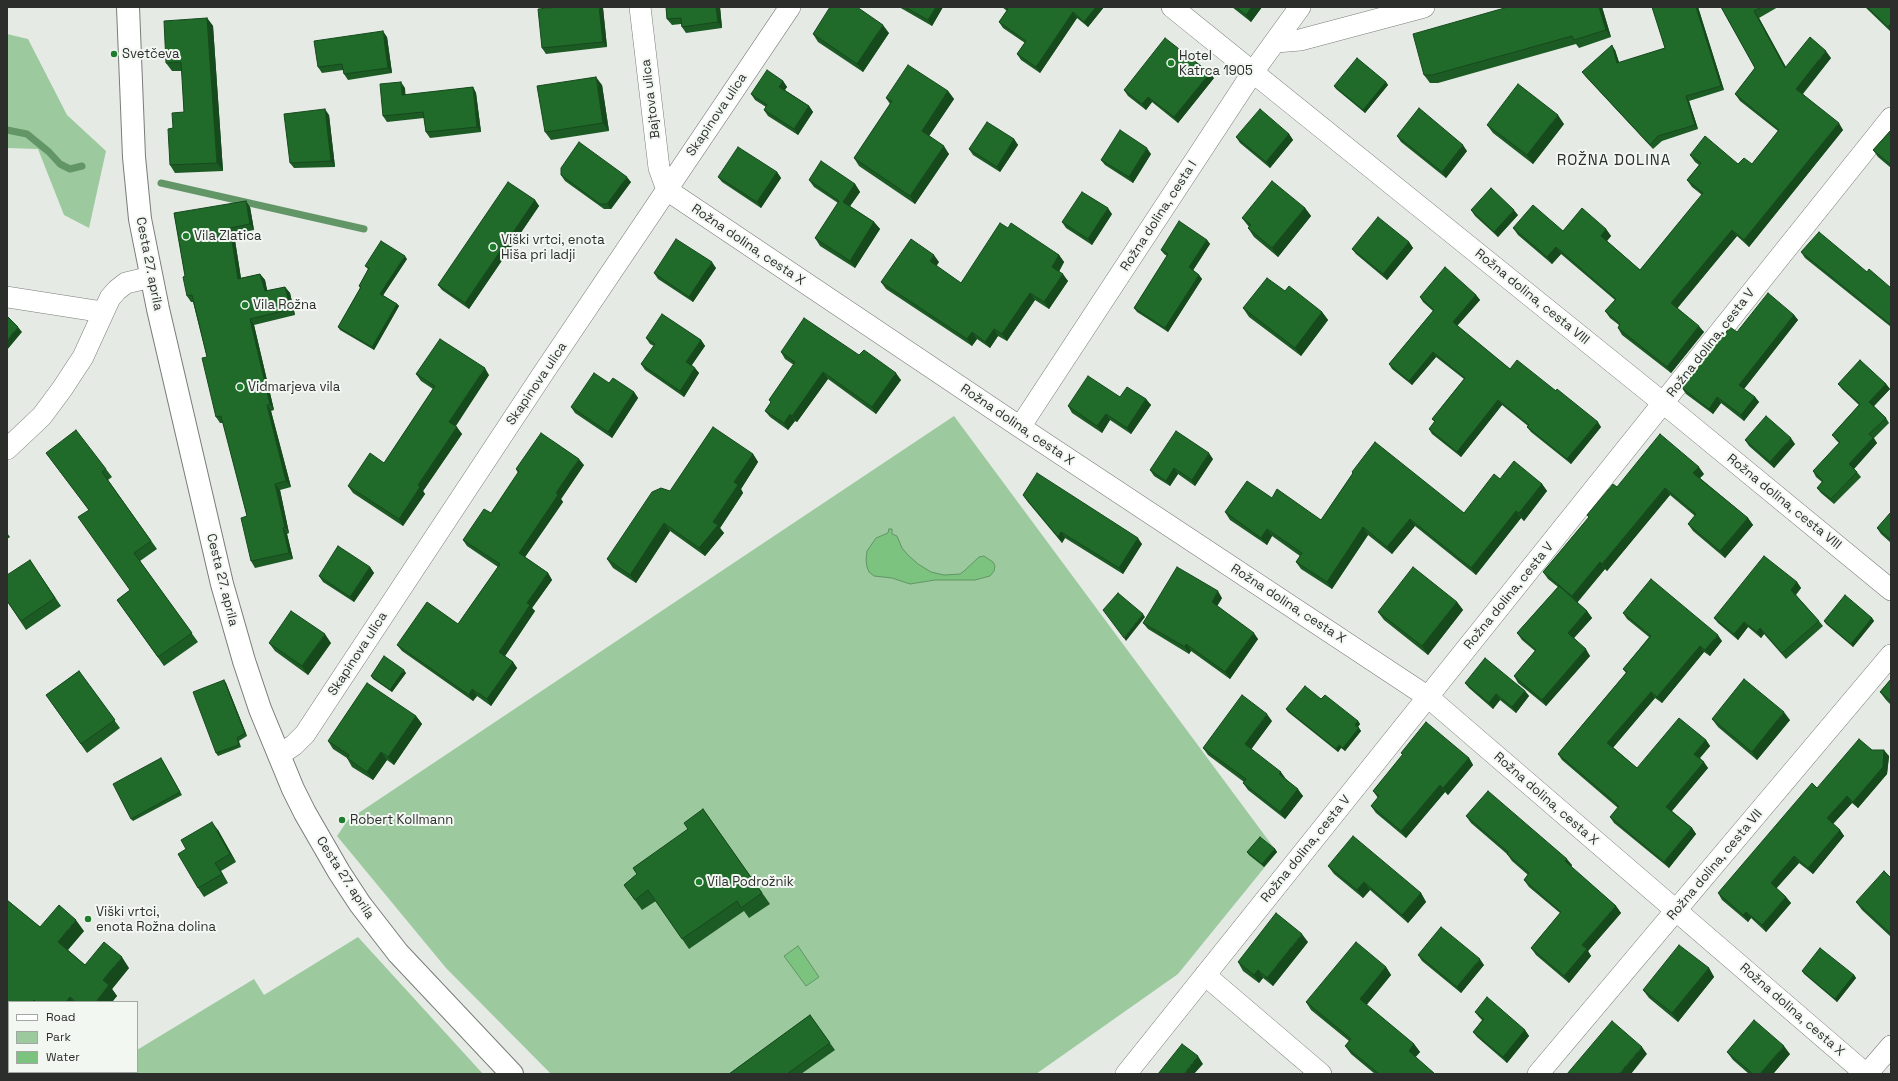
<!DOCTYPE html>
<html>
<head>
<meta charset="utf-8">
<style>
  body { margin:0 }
  #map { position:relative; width:1898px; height:1081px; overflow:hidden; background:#e5eae5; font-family:"Space Grotesk",sans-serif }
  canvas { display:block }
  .frame { position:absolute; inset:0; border:8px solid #2c2e2c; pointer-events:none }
  .legend { position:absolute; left:8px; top:1001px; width:130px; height:72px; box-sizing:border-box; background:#f2f7f2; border:1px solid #a3a7a3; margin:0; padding:5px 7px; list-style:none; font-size:12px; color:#2c2e2c }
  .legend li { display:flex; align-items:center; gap:8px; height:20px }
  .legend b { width:20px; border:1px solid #a3a7a3 }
</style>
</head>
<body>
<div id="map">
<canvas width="1898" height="1081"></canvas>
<div class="frame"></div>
<ul class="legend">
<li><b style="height:5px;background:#fff"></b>Road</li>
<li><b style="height:11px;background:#9cc99e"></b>Park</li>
<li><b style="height:11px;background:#7bc37f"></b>Water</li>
</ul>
</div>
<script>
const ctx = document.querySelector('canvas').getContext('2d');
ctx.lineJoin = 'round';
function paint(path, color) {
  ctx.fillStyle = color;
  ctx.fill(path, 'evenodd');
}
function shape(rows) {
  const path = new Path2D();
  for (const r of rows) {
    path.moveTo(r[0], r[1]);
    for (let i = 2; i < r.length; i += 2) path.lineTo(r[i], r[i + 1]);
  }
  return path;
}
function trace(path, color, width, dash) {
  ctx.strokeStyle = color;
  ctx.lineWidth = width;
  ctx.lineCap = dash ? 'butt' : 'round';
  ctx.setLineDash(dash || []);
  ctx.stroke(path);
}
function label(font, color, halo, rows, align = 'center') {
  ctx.font = font + ' "Space Grotesk",sans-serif';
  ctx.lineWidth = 4;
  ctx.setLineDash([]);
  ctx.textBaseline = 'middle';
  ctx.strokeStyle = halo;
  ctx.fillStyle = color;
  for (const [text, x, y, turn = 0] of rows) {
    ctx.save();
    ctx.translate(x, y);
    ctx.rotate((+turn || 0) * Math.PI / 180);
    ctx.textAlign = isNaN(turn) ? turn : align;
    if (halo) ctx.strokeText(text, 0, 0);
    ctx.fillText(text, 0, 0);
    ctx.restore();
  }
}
paint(shape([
  [7,34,28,39,67,115,106,151,89,228,64,215,38,149,7,148],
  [954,416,1277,852,1178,974,1036,1074,551,1074,446,968,337,836,348,820],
  [358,937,483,1074,96,1074,100,1072,137,1072,137,1050,254,979,264,995],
  [7,1038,9,1040,9,1072,46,1072,48,1074,7,1074]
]), '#9cc99e');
const water = shape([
  [889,529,892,529,892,534,897,536,902,548,908,555,918,564,931,572,944,575,960,574,964,571,979,557,984,556,993,562,995,566,994,571,990,576,975,580,935,580,910,584,892,578,874,576,869,572,867,567,866,560,867,551,876,538,888,533,889,529],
  [798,946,819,977,806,986,784,956,798,946]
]);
paint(water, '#7bc37f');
trace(water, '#639666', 1);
trace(shape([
  [7,130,27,134,49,152,60,164,70,169,82,166],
  [161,183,364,229]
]), '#639666', 7);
const minor = shape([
  [640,7,659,168,667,190,1020,427,1428,697,1866,1074],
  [1172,7,1678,415,1891,590],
  [1276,42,1300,40,1424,7],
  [7,297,103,312],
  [1020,427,1253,72,1300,7],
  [7,449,42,416,62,389,83,357,110,298,117,290,126,283,151,277],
  [279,755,294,745,305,734,544,372,790,7],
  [1205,975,1321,1074],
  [1126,1074,1891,118],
  [1538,1074,1891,655],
  [1867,1074,1891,1046]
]);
const secondary = shape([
  [128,7,134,157,140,219,158,309,222,584,244,661,260,709,293,789,305,813,339,872,360,904,398,953,512,1074]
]);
trace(minor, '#787d78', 22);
trace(secondary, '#787d78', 24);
trace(minor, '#fff', 21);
trace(secondary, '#fff', 22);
paint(shape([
  [666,7,720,7,722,28,686,33,682,27,681,24,672,25,667,19],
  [899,7,943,7,932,26],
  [1002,7,1104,7,1088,27,1077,18,1040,73,1021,60,1017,54,1025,43,1003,28,999,22,1007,11],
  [1232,7,1262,7,1251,22],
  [1602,7,1611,37,1579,48,1576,44,1438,83,1430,83,1424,75],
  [1652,7,1698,7,1724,90,1689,101,1698,129,1662,141,1653,149,1586,77,1582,72,1615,50,1619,63,1665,48],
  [1721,7,1778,7,1759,18,1786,67,1831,58,1803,94,1843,130,1749,247,1737,236,1677,308,1704,332,1671,373,1622,335,1618,328,1619,325,1610,318,1605,311,1615,300,1561,254,1552,264,1518,235,1513,228,1563,231,1606,229,1611,236,1607,241,1640,270,1702,195,1692,187,1687,180,1699,165,1695,162,1690,155,1738,164,1752,164,1778,131,1740,101,1735,94,1755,68],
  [1865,7,1891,7,1891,32],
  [603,8,607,47,546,54,542,48],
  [207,18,213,26,223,171,175,173,170,165,173,128,184,112,182,71,172,71,166,63],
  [889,33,863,72,818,42,813,34],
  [387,37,392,73,348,80,344,74,343,70,322,73,318,67],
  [1214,78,1178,123,1152,102,1146,110,1128,96,1124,90],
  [783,81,787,87,785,90,809,106,813,112,798,135,768,116,764,110,766,107,755,100,751,94],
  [1386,82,1388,85,1365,113,1336,89,1334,86],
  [602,85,609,131,551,140,545,132],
  [473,87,476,93,481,132,430,138,426,132,424,118,387,122,383,116,405,88,405,95],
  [948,91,954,99,929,136,949,154,915,204,859,166,854,158,890,104,886,98],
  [329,115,335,167,294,168,290,163],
  [1564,124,1533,164,1493,133,1487,125],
  [1891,130,1891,168,1878,157,1873,150],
  [1289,134,1293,140,1270,168,1240,143,1236,137],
  [1397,136,1467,151,1446,178,1401,142],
  [1014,139,1018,145,1000,172,973,155,969,149],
  [1151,154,1133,183,1105,165,1101,160],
  [777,172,781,178,761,208,722,182,718,177],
  [561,175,631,182,611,209,604,209,565,181],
  [809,180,855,184,860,192,850,206,874,222,880,229,855,268,820,246,815,238,838,203,814,187],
  [535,200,539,206,469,309,442,290,438,285],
  [250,207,254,230,234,234,241,278,260,274,265,280,267,291,285,287,290,293,295,315,254,325,274,410,271,411,291,487,280,490,289,533,287,534,293,559,255,568,251,561,247,516,223,423,220,423,216,417,207,357,193,302,191,302,187,296,185,276,174,213],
  [1305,208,1311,216,1278,257,1254,237,1248,228,1249,227,1242,218],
  [1471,210,1518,215,1498,237,1475,216],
  [1112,214,1092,245,1066,228,1062,222],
  [1008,228,1059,255,1064,262,1059,272,1068,281,1049,309,1035,300,1007,341,998,336,990,348,977,339,972,346,886,289,881,282,939,262,936,266,961,283],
  [1207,240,1210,244,1193,270,1199,275,1202,279,1168,332,1137,312,1134,308,1167,256,1164,254,1161,250],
  [1409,242,1413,248,1387,280,1356,254,1352,249],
  [1801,252,1867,272,1891,288,1891,327,1805,258],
  [407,259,383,295,397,304,399,306,374,350,340,330,338,327,360,288,359,286,368,269,365,266],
  [716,268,693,302,658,279,654,273],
  [1285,291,1322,312,1328,320,1301,356,1249,317,1243,308],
  [1476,295,1480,300,1457,326,1510,369,1601,427,1571,464,1531,432,1527,427,1528,426,1502,405,1461,457,1432,434,1429,429,1435,422,1432,419,1464,379,1436,357,1412,385,1392,369,1389,364,1433,311,1423,302,1420,297],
  [1794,315,1798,320,1744,389,1755,397,1759,402,1744,421,1721,403,1713,414,1686,394,1682,388,1737,332],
  [646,338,701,340,705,346,692,365,699,373,684,397,645,370,641,364,654,346,650,344],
  [781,352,859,355,901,380,876,414,828,379,797,422,795,421,788,430,770,417,765,411,771,402,769,400,794,365,785,359],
  [416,374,489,375,455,426,462,434,423,491,425,494,403,526,353,493,348,486,384,463,433,389,421,381],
  [609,383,634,392,638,398,612,438,575,413,571,407],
  [1838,384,1886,384,1890,389,1874,406,1886,418,1889,423,1874,438,1877,443,1854,469,1857,472,1861,477,1834,504,1821,493,1817,488,1822,482,1816,477,1813,471,1839,443,1836,440,1832,435,1859,405,1842,389],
  [1120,397,1146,399,1151,405,1131,434,1110,420,1102,433,1072,413,1068,406],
  [1745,440,1795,444,1774,468,1749,446],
  [46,453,106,469,112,477,108,480,157,549,140,561,198,642,164,666,117,600,130,590,89,510],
  [753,454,758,462,741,489,743,493,720,528,724,533,705,556,670,531,636,583,613,568,607,559,670,491],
  [1213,459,1195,486,1178,474,1170,486,1154,476,1150,470],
  [584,465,561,499,563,502,525,557,548,573,552,580,532,608,535,611,505,656,513,662,517,668,491,706,477,696,473,701,402,651,397,645,458,624,498,567,467,546,463,540,491,513,518,473,516,469],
  [1352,472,1464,513,1500,479,1542,484,1547,491,1524,521,1521,518,1476,575,1415,526,1392,554,1368,535,1332,589,1301,569,1296,562,1300,556,1272,536,1267,545,1230,520,1225,512,1272,498,1321,520,1353,473],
  [1704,474,1700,478,1748,518,1753,525,1725,558,1693,531,1688,524,1695,516,1670,495,1607,571,1605,569,1577,602,1587,611,1592,618,1574,638,1590,656,1546,706,1518,683,1514,676,1535,651,1522,640,1517,633,1558,587,1548,579,1543,572,1589,517,1587,515,1617,487],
  [1023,495,1142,544,1123,574,1065,538,1062,543,1027,501],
  [1891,512,1891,543,1881,534,1877,528],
  [7,533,10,537,7,539],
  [30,560,61,606,26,630,7,601],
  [370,567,374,573,354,602,323,582,319,576],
  [1797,582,1801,588,1796,595,1819,621,1823,626,1786,659,1764,634,1761,638,1748,627,1738,640,1718,623,1714,618],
  [1222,598,1217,606,1258,639,1230,679,1191,651,1189,654,1148,629,1143,623],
  [1457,602,1463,610,1428,655,1384,620,1378,612],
  [1623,613,1722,641,1710,656,1704,652,1662,703,1655,698,1613,747,1637,768,1706,740,1710,746,1700,758,1708,768,1672,811,1692,828,1696,834,1669,868,1614,823,1610,817,1618,808,1562,760,1558,754,1626,673,1623,669,1649,637,1627,619],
  [1872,618,1874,621,1853,647,1826,624,1824,621],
  [269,643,331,643,308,675,275,651],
  [79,671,120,728,87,753,46,695],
  [406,673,392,692,373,679,371,676],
  [1891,679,1891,705,1886,700,1880,692],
  [224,680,226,683,247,736,239,741,241,747,218,756,216,753],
  [1465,683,1525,691,1529,696,1516,713,1500,700,1493,709,1469,688],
  [1321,699,1358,721,1360,724,1358,727,1361,731,1345,751,1341,748,1338,752,1288,712,1286,709],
  [416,716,422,724,394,765,387,760,373,780,352,767,347,758,333,749,328,741],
  [1712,719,1790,720,1757,760,1718,727],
  [1272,721,1251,749,1286,779,1303,796,1285,819,1248,790,1243,783,1244,782,1208,755,1203,748],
  [1872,750,1889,756,1887,774,1858,808,1852,803,1833,824,1840,830,1844,836,1813,874,1799,863,1776,888,1786,897,1791,903,1766,932,1751,918,1748,922,1722,900,1718,893],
  [1401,753,1469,758,1473,765,1448,795,1445,792,1406,838,1376,813,1371,806,1378,798,1373,791,1403,755],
  [163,761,182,795,133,821,131,819],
  [703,809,770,904,749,918,744,911,689,949,656,901,642,910,624,885,637,874,688,829],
  [1466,816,1572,865,1571,867,1616,906,1621,913,1588,951,1591,956,1569,983,1536,955,1531,948,1560,913,1529,887,1524,880,1528,875,1512,861,1507,854,1471,823],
  [218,830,236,862,221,871,228,883,204,897,198,888],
  [1275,849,1277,852,1264,867,1249,855,1247,852],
  [1328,866,1421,893,1426,902,1408,923,1370,890,1363,898,1334,874],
  [1891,878,1891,937,1862,910,1856,902],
  [7,900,40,927,84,931,68,950,85,965,129,968,112,989,117,996,112,1002,9,1002,9,1014,7,1012],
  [1308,942,1273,986,1263,978,1259,983,1243,971,1238,962],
  [1418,955,1484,965,1461,993,1422,961],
  [1386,967,1391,975,1366,1005,1414,1044,1420,1052,1415,1057,1435,1074,1375,1074,1351,1054,1345,1046,1349,1041,1311,1010,1306,1002],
  [1709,968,1714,977,1678,1022,1649,998,1643,990],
  [1802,971,1854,975,1856,978,1837,1002,1804,974],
  [1475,1012,1525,1030,1529,1036,1507,1063,1477,1037,1473,1032,1482,1020,1479,1017],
  [810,1015,835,1050,801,1074,729,1074],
  [1727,1052,1790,1054,1773,1074,1749,1074,1733,1060]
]), '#1c5b24');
paint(shape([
  [599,7,602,7,603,8,607,47,603,42],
  [716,7,720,7,722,28,718,22],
  [936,7,943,7,932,26,928,20],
  [1096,7,1104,7,1088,27,1084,22],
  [1252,7,1262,7,1251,22,1246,15],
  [1599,7,1602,7,1611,37,1606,30],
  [1696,7,1698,7,1724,90,1721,86],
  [1754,11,1759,18,1790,75,1785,68],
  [1073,12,1077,18,1040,73,1036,67],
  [207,18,213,26,223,171,217,163],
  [1891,23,1891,31,1888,27],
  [883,25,889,33,863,72,857,64],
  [383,31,387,37,392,73,388,68],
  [1612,45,1615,50,1621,68,1617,63],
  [1826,51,1831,58,1801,95,1796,89],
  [1210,73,1214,78,1178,123,1174,117],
  [596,77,602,85,609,131,603,123],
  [783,81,787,87,783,92,779,87],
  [401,82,405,88,406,101,402,95],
  [1386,82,1388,85,1365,113,1363,110],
  [473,87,476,93,481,132,477,127],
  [948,91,954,99,927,139,922,131],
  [1686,96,1689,101,1698,129,1695,125],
  [1148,97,1152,102,1146,110,1142,104],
  [809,106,813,112,798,135,794,129],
  [325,109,329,115,335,167,331,161],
  [1558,115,1564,124,1533,164,1527,155],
  [1839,123,1843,130,1749,247,1744,240],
  [1289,134,1293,140,1270,168,1266,162],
  [1014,139,1018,145,1000,172,997,167],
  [1463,145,1467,151,1446,178,1442,172],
  [944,146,949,154,915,204,910,196],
  [1147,148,1151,154,1133,183,1129,177],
  [777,172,781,178,761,208,757,202],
  [627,177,631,182,611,209,607,204],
  [855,184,860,192,848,209,843,202],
  [535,200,539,206,469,309,465,303],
  [246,201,250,207,254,230,250,224],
  [1108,208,1112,214,1092,245,1088,239],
  [1305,208,1311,216,1278,257,1272,248],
  [1514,210,1518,215,1498,237,1494,232],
  [874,222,880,229,855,268,850,261],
  [230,228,234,234,242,285,238,279],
  [1606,229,1611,236,1605,243,1601,236],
  [1732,230,1737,236,1676,310,1671,303],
  [1207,240,1210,244,1192,272,1189,267],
  [1409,242,1413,248,1387,280,1383,274],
  [1556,247,1561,254,1552,264,1547,257],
  [934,255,939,262,935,268,930,261],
  [1059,255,1064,262,1057,274,1052,267],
  [405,256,407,259,382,297,380,294],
  [712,262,716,268,693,302,689,297],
  [260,274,265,280,269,298,265,291],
  [1063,274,1068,281,1049,309,1044,302],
  [1199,275,1202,279,1168,332,1165,328],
  [285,287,290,293,295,315,291,309],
  [1030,293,1035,300,1007,341,1002,334],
  [1476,295,1480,300,1456,327,1453,322],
  [397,304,399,306,374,350,372,347],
  [1322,312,1328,320,1301,356,1295,348],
  [1794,315,1798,320,1743,390,1739,385],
  [250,319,254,325,274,410,270,404],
  [1699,326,1704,332,1671,373,1667,367],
  [18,327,22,332,7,350,7,340],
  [994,329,998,336,990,348,985,342],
  [972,332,977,339,972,346,967,339],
  [701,340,705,346,690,367,686,362],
  [1433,352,1436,357,1412,385,1409,381],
  [485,368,489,375,454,429,449,422],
  [695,368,699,373,684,397,680,391],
  [823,372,828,379,797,422,792,416],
  [896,373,901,380,876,414,872,407],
  [1886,384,1890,389,1873,407,1869,402],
  [634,392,638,398,612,438,608,432],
  [1717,397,1721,403,1713,414,1709,409],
  [1755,397,1759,402,1744,421,1741,415],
  [1146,399,1151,405,1131,434,1127,428],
  [1498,400,1502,405,1461,457,1457,452],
  [267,405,271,411,291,487,286,481],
  [790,414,795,421,788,430,784,423],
  [1106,414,1110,420,1102,433,1097,426],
  [1598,422,1601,427,1571,464,1567,459],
  [457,427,462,434,423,491,425,494,403,526,399,519,418,485],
  [1791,438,1795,444,1774,468,1770,462],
  [1873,438,1877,443,1853,470,1849,464],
  [1209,453,1213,459,1195,486,1192,480],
  [753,454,758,462,741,489,743,493,720,528,724,533,705,556,699,548,734,482],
  [579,459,584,465,561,499,563,502,523,560,519,553,556,493],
  [1699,467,1704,474,1698,480,1693,473],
  [1174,468,1178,474,1170,486,1166,481],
  [275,484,280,490,289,533,285,527],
  [1542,484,1547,491,1524,521,1519,513],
  [1665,488,1670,495,1607,571,1602,564],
  [1516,511,1521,518,1476,575,1471,568],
  [1748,518,1753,525,1725,558,1720,551],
  [1410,519,1415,526,1392,554,1387,547],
  [664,523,670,531,636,583,630,575],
  [1363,527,1368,535,1332,589,1327,582],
  [283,528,287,534,293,559,289,553],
  [1267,529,1272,536,1267,545,1261,538],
  [1061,532,1065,538,1062,543,1058,537],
  [1138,538,1142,544,1123,574,1119,568],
  [1600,562,1605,569,1577,603,1572,596],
  [370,567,374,573,354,602,350,597],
  [548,573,552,580,532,608,535,611,503,659,499,652,527,603],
  [1797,582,1801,588,1795,595,1791,590],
  [1218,591,1222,598,1216,608,1212,602],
  [1457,602,1463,610,1428,655,1422,646],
  [1587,611,1592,618,1572,640,1568,633],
  [1143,614,1145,617,1126,641,1124,638],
  [1872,618,1874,621,1853,647,1851,644],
  [1744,622,1748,627,1738,640,1734,634],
  [1760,628,1764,634,1761,638,1757,632],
  [1254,633,1258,639,1230,679,1225,672],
  [325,634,331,643,308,675,302,666],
  [1718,635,1722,641,1710,656,1705,650],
  [1186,644,1191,651,1189,654,1185,647],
  [1700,646,1704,652,1662,703,1657,697],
  [1586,649,1590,656,1546,706,1542,700],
  [513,662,517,668,491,706,487,699],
  [404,670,406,673,392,692,390,690],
  [224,680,226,683,247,736,245,733],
  [472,689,477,696,473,701,469,695],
  [1525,691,1529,696,1516,713,1512,707],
  [1651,692,1655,698,1612,749,1607,743],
  [1496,694,1500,700,1493,709,1489,703],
  [1784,712,1790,720,1757,760,1752,752],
  [1267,714,1272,721,1250,751,1245,744],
  [416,716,422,724,394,765,388,757],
  [1358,721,1360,724,1357,728,1355,725],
  [1359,728,1361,731,1345,751,1343,748],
  [1706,740,1710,746,1698,760,1694,754],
  [1339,745,1341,748,1338,752,1336,749],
  [1884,750,1889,756,1887,774,1858,808,1853,802],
  [381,752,387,760,373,780,367,772],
  [1469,758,1473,765,1448,795,1443,788],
  [1704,762,1708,768,1670,813,1666,807],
  [1281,772,1286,779,1279,774],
  [1440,785,1445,792,1406,838,1401,831],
  [1298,789,1303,796,1285,819,1280,812],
  [1847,796,1852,803,1832,825,1827,818],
  [212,822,218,830,236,862,230,854],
  [1692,828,1696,834,1669,868,1664,862],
  [1840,830,1844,836,1813,874,1808,868],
  [1275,849,1277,852,1264,867,1262,864],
  [1794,856,1799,863,1775,890,1771,883],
  [1567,859,1572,865,1570,868,1565,861],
  [215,863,221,871,228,883,222,874],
  [1364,882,1370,890,1363,898,1357,890],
  [1421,893,1426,902,1408,923,1402,915],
  [1786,897,1791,903,1766,932,1762,925],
  [1616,906,1621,913,1588,951,1591,956,1569,983,1564,976,1582,945],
  [1746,912,1751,918,1748,922,1743,915],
  [76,920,84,931,65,953,58,942],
  [1302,934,1308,942,1273,986,1267,978],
  [122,957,129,968,112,989,117,996,112,1002,96,1002,103,980],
  [1480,959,1484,965,1461,993,1457,987],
  [1386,967,1391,975,1365,1007,1360,999],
  [1709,968,1714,977,1678,1022,1672,1013],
  [1258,970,1263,978,1259,983,1254,975],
  [1854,975,1856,978,1837,1002,1835,999],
  [70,997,73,1002,66,1002],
  [1525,1030,1529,1036,1507,1063,1503,1057],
  [1414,1044,1420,1052,1414,1059,1409,1051],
  [1784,1046,1790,1054,1773,1074,1760,1074],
  [1642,1047,1647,1054,1631,1074,1619,1074],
  [1198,1056,1203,1064,1194,1074,1184,1074]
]), '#164a1d');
const building = shape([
  [557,7,599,7,603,42,542,48,538,9,557,7],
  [666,7,716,7,718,22,682,27,681,18,667,19,666,7],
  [830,7,857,7,883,25,857,64,813,34,830,7],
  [905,7,936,7,928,20,905,7],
  [1005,7,1096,7,1084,22,1073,12,1036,67,1017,54,1026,41,999,22,1008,9,1005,7],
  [1236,7,1252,7,1246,15,1236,7],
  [1508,7,1599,7,1606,30,1574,40,1572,36,1432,75,1424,75,1413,34,1508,7],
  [1652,7,1696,7,1721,86,1686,96,1695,125,1658,136,1650,145,1582,72,1612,45,1617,63,1665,48,1652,7],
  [1721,7,1762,7,1754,11,1785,68,1810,37,1826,51,1796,89,1839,123,1744,240,1732,230,1671,303,1699,326,1667,367,1618,328,1620,324,1605,311,1616,299,1556,247,1547,257,1513,228,1533,205,1563,231,1582,208,1606,229,1601,236,1640,270,1703,193,1687,180,1701,163,1690,155,1705,136,1738,164,1744,158,1752,164,1779,130,1735,94,1755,68,1721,7],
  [1867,7,1891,7,1891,23,1888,27,1867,7],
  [207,18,217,163,170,165,168,129,173,128,172,113,184,112,181,62,166,63,164,21,207,18],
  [383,31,388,68,344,74,342,64,318,67,314,41,383,31],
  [1165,38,1210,73,1174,117,1148,97,1142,104,1124,90,1165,38],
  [1357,58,1386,82,1363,110,1334,86,1357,58],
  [908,65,948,91,922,131,944,146,910,196,854,158,892,101,886,98,908,65],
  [767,70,783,81,779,87,809,106,794,129,764,110,767,105,751,94,767,70],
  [596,77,603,123,545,132,537,86,596,77],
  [401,82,402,95,473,87,477,127,426,132,423,112,383,116,380,84,401,82],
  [1518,84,1558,115,1527,155,1487,125,1518,84],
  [1419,108,1463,145,1442,172,1397,136,1419,108],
  [325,109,331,161,290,163,284,114,325,109],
  [1260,109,1289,134,1266,162,1236,137,1260,109],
  [987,122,1014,139,997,167,969,149,987,122],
  [1120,130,1147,148,1129,177,1101,160,1120,130],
  [1891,130,1891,165,1873,150,1891,130],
  [579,142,627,177,607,204,600,204,561,175,561,168,579,142],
  [738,147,777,172,757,202,718,177,738,147],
  [821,161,855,184,843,202,874,222,850,261,815,238,839,201,809,180,821,161],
  [1272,181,1305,208,1272,248,1248,228,1251,225,1242,218,1272,181],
  [508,182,535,200,465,303,438,285,508,182],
  [1491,188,1514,210,1494,232,1471,210,1491,188],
  [1082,192,1108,208,1088,239,1062,222,1082,192],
  [246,201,250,224,230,228,238,279,260,274,265,291,285,287,291,309,250,319,270,404,267,405,286,481,275,484,285,527,283,528,289,553,251,561,241,518,247,516,221,416,216,417,202,358,207,357,192,295,187,296,183,277,185,276,174,213,246,201],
  [1378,217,1409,242,1383,274,1352,249,1378,217],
  [1179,221,1207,240,1189,267,1199,275,1165,328,1134,308,1168,254,1161,250,1179,221],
  [1000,223,1008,228,1011,223,1059,255,1052,267,1063,274,1044,302,1030,293,1002,334,994,329,985,342,972,332,967,339,881,282,911,239,934,255,930,261,961,283,1000,223],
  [1819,232,1867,272,1869,269,1891,288,1891,325,1801,252,1819,232],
  [676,239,712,262,689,297,654,273,676,239],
  [381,241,405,256,380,294,397,304,372,347,338,327,361,287,359,286,369,268,365,266,381,241],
  [1445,267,1476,295,1453,322,1510,369,1517,360,1556,391,1557,389,1598,422,1567,459,1527,427,1529,425,1498,400,1457,452,1429,429,1435,421,1432,419,1465,378,1433,352,1409,381,1389,364,1434,310,1420,297,1445,267],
  [1267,278,1285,291,1289,286,1322,312,1295,348,1243,308,1267,278],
  [1768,293,1794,315,1739,385,1755,397,1741,415,1717,397,1709,409,1682,388,1730,327,1737,332,1768,293],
  [662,314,701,340,686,362,695,368,680,391,641,364,655,344,646,338,662,314],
  [7,316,18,327,7,340,7,316],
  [804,318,859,355,864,350,896,373,872,407,823,372,792,416,790,414,784,423,765,411,771,402,769,400,795,362,781,352,804,318],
  [440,339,485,368,449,422,457,427,418,485,420,487,399,519,348,486,370,453,384,463,435,386,416,374,440,339],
  [1860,360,1886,384,1869,402,1886,418,1869,434,1873,438,1849,464,1857,472,1831,499,1817,488,1823,481,1813,471,1840,442,1832,435,1860,404,1838,384,1860,360],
  [594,373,609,383,613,378,634,392,608,432,571,407,594,373],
  [1088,376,1120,397,1127,387,1146,399,1127,428,1106,414,1097,426,1068,406,1088,376],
  [1766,416,1791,438,1770,462,1745,440,1766,416],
  [713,427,753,454,734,482,738,485,713,522,718,525,699,548,664,523,630,575,607,559,652,492,661,488,670,491,713,427],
  [76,430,106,469,102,472,151,541,134,553,192,633,158,657,117,600,130,590,78,517,89,510,46,453,76,430],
  [1176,431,1209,453,1192,480,1174,468,1166,481,1150,470,1176,431],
  [541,433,579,459,556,493,558,495,519,553,548,573,527,603,530,605,499,652,513,662,487,699,472,689,469,695,397,645,427,602,458,624,500,564,463,540,484,509,491,513,519,471,516,469,541,433],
  [1660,434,1699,467,1693,473,1748,518,1720,551,1688,524,1696,514,1665,488,1602,564,1600,562,1572,596,1543,572,1589,517,1587,515,1613,484,1617,487,1660,434],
  [1375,442,1464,513,1494,474,1500,479,1514,461,1542,484,1519,513,1516,511,1471,568,1410,519,1387,547,1363,527,1327,582,1296,562,1302,553,1267,529,1261,538,1225,512,1247,481,1272,498,1277,489,1321,520,1353,473,1352,472,1375,442],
  [1037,473,1138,538,1119,568,1061,532,1058,537,1023,495,1037,473],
  [1891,512,1891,540,1877,528,1891,512],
  [338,546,370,567,350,597,319,576,338,546],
  [1764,556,1797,582,1791,590,1819,621,1782,653,1760,628,1757,632,1744,622,1734,634,1714,618,1764,556],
  [30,560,55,598,21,621,7,601,7,575,30,560],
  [1177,567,1218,591,1212,602,1254,633,1225,672,1186,644,1185,647,1143,623,1177,567],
  [1413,567,1457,602,1422,646,1378,612,1413,567],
  [1651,579,1718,635,1705,650,1700,646,1657,697,1651,692,1607,743,1637,768,1679,718,1706,740,1694,754,1704,762,1666,807,1692,828,1664,862,1610,817,1619,806,1558,754,1627,672,1623,669,1651,636,1623,613,1651,579],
  [1559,586,1587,611,1568,633,1586,649,1542,700,1514,676,1536,650,1517,633,1559,586],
  [1118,593,1143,614,1124,638,1103,610,1118,593],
  [1845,595,1872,618,1851,644,1824,621,1845,595],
  [291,611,325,634,302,666,269,643,291,611],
  [384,656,404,670,390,690,371,676,384,656],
  [1485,658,1525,691,1512,707,1496,694,1489,703,1465,683,1485,658],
  [79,671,115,720,81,744,46,695,79,671],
  [1744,679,1784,712,1752,752,1712,719,1744,679],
  [1891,679,1891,701,1880,692,1891,679],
  [224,680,245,733,237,738,239,745,216,753,193,692,224,680],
  [367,683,416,716,388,757,381,752,367,772,347,758,349,755,328,741,367,683],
  [1305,686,1321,699,1325,695,1358,721,1355,725,1359,728,1343,748,1339,745,1336,749,1286,709,1305,686],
  [1242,695,1267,714,1245,744,1281,772,1279,774,1298,789,1280,812,1243,783,1246,779,1203,748,1242,695],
  [1426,722,1469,758,1443,788,1440,785,1401,831,1371,806,1379,796,1373,791,1403,754,1401,753,1426,722],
  [1859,739,1872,750,1884,750,1883,767,1853,802,1847,796,1827,818,1840,830,1808,868,1794,856,1771,883,1786,897,1762,925,1746,912,1743,915,1718,893,1812,783,1817,788,1859,739],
  [161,758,180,792,131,819,113,784,161,758],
  [1488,791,1567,859,1565,861,1616,906,1582,945,1587,949,1564,976,1531,948,1561,912,1524,880,1529,873,1507,854,1508,852,1466,816,1488,791],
  [703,809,762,893,741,908,737,901,682,939,648,890,635,900,624,885,637,874,633,868,688,829,684,823,703,809],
  [212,822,230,854,215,863,222,874,198,888,178,854,186,849,181,840,212,822],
  [1353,836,1421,893,1402,915,1364,882,1357,890,1328,866,1353,836],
  [1260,837,1275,849,1262,864,1247,852,1260,837],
  [1884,871,1891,878,1891,934,1856,902,1884,871],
  [7,900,40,927,59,905,76,920,58,942,85,965,104,942,122,957,103,980,109,985,96,1002,76,1002,70,997,66,1002,36,1002,34,1000,32,1002,9,1002,9,1009,7,1008,7,900],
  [1276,913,1302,934,1267,978,1258,970,1254,975,1238,962,1276,913],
  [1441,927,1480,959,1457,987,1418,955,1441,927],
  [1356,942,1386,967,1360,999,1414,1044,1409,1051,1435,1074,1379,1074,1345,1046,1351,1039,1306,1002,1356,942],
  [1679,945,1709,968,1672,1013,1643,990,1679,945],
  [1820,948,1854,975,1835,999,1802,971,1820,948],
  [1487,997,1525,1030,1503,1057,1473,1032,1484,1019,1475,1012,1487,997],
  [810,1015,830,1043,787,1074,729,1074,810,1015],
  [1754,1020,1784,1046,1760,1074,1753,1074,1727,1052,1754,1020],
  [1612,1021,1642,1047,1619,1074,1567,1074,1612,1021],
  [1182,1044,1198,1056,1184,1074,1158,1074,1182,1044]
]);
paint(building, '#206a2a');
trace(building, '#164a1d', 1);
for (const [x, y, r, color] of [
  [114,54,4,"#1f7d2e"],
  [1171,63,4,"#1f7d2e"],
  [186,236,4,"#1f7d2e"],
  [493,247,4,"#1f7d2e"],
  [245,305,4,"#1f7d2e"],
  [240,387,4,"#1f7d2e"],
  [342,820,4,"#1f7d2e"],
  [699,882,4,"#1f7d2e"],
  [88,919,4,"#1f7d2e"]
]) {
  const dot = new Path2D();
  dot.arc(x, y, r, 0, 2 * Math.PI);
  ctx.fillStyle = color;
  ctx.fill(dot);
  trace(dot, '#f2f7f2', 1.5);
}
label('13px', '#2c2e2c', '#f2f7f2', [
  ["Svetčeva",122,54],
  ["Hotel",1179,56],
  ["Katrca 1905",1179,71],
  ["Vila Zlatica",194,236],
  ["Viški vrtci, enota",501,240],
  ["Hiša pri ladji",501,255],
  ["Vila Rožna",253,305],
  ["Vidmarjeva vila",248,387],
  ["Robert Kollmann",350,820],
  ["Vila Podrožnik",707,882],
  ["Viški vrtci,",96,912],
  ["enota Rožna dolina",96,927]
], 'left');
label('13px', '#2c2e2c', '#f2f7f2', [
  ["Bajtova ulica",651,99,-97],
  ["Skapinova ulica",717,115,-56],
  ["Rožna dolina, cesta I",1159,216,-57],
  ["Rožna dolina, cesta X",748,245,34],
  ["Cesta 27. aprila",149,264,79],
  ["Rožna dolina, cesta VIII",1532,297,39],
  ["Rožna dolina, cesta V",1711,343,-52],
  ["Skapinova ulica",537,384,-56],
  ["Rožna dolina, cesta X",1017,425,34],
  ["Rožna dolina, cesta VIII",1784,502,39],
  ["Cesta 27. aprila",222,580,76],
  ["Rožna dolina, cesta V",1509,596,-51],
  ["Rožna dolina, cesta X",1288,604,33],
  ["Skapinova ulica",358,654,-57],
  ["Rožna dolina, cesta X",1546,799,41],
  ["Rožna dolina, cesta V",1306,849,-51],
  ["Rožna dolina, cesta VII",1715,865,-50],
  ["Cesta 27. aprila",345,878,57],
  ["Rožna dolina, cesta X",1792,1010,41]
]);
ctx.letterSpacing = '1px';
label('15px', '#2c2e2c', '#f2f7f2', [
  ["ROŽNA DOLINA",1614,161]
]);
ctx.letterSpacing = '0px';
</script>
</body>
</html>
